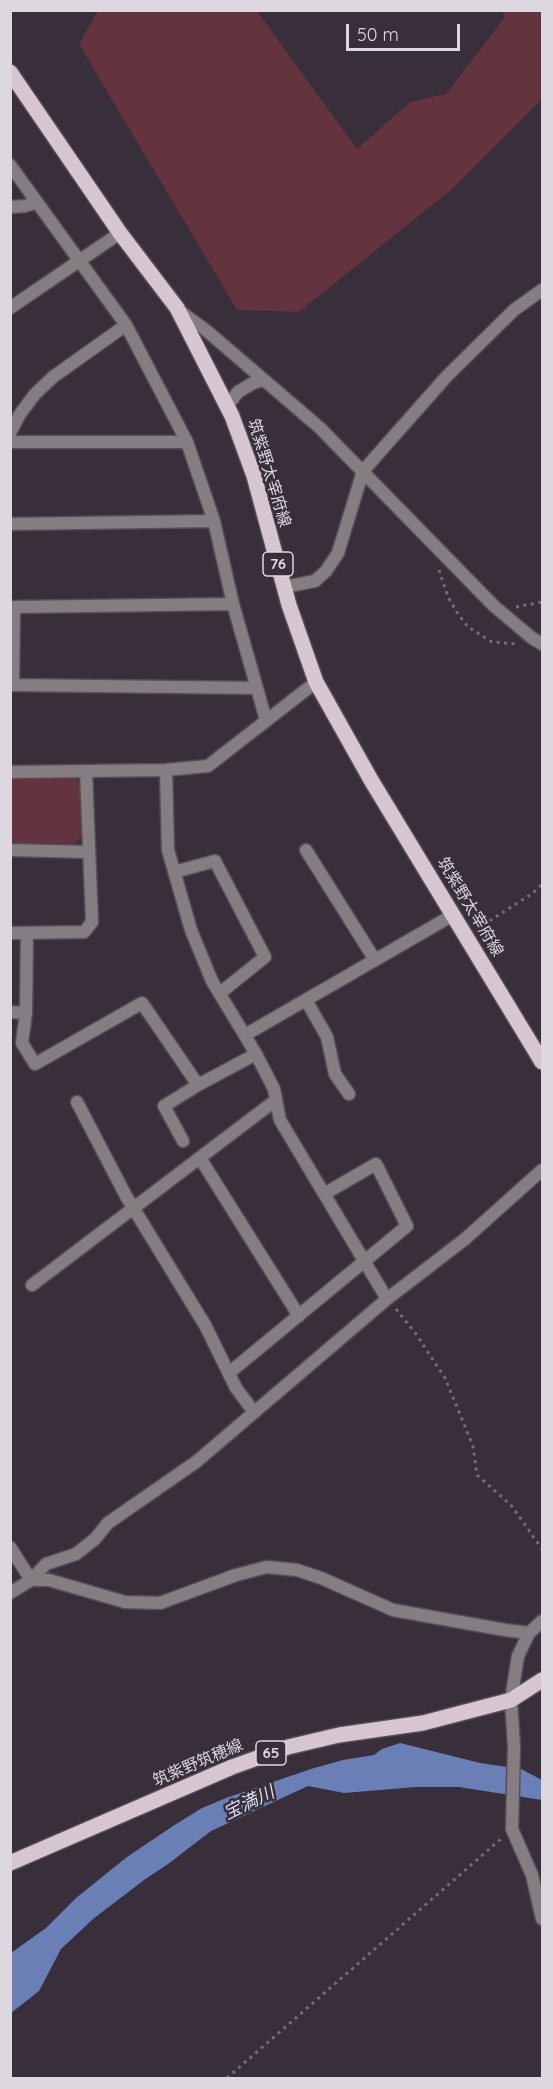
<!DOCTYPE html>
<html>
<head>
<meta charset="utf-8">
<style>
  body { margin:0 }
  #map { position:relative; width:553px; height:2089px; overflow:hidden; background:#382f3b; font-family:Quicksand,sans-serif }
  canvas { display:block }
  .frame { position:absolute; inset:0; border:12px solid #ddd8df; pointer-events:none }
  .scale { position:absolute; left:346px; top:24px; width:114px; height:27px; box-sizing:border-box; border:3px solid #ddd8df; border-top:0; padding-left:8px; font-size:18px; line-height:21px; white-space:nowrap; color:#ddd8df; -webkit-text-stroke:4px #382f3b; paint-order:stroke }
</style>
</head>
<body>
<div id="map">
<canvas width="553" height="2089"></canvas>
<div class="frame"></div>
<div class="scale">50 m</div>
</div>
<script>
const ctx = document.querySelector('canvas').getContext('2d');
ctx.lineJoin = 'round';
function paint(path, color) {
  ctx.fillStyle = color;
  ctx.fill(path, 'evenodd');
}
function shape(rows) {
  const path = new Path2D();
  for (const r of rows) {
    path.moveTo(r[0], r[1]);
    for (let i = 2; i < r.length; i += 2) path.lineTo(r[i], r[i + 1]);
  }
  return path;
}
function trace(path, color, width, dash) {
  ctx.strokeStyle = color;
  ctx.lineWidth = width;
  ctx.lineCap = dash ? 'butt' : 'round';
  ctx.setLineDash(dash || []);
  ctx.stroke(path);
}
function label(font, color, halo, rows, align = 'center') {
  ctx.font = font + ' Quicksand,"Noto Sans JP",sans-serif';
  ctx.lineWidth = 5;
  ctx.setLineDash([]);
  ctx.textBaseline = 'middle';
  ctx.strokeStyle = halo;
  ctx.fillStyle = color;
  for (const [text, x, y, turn = 0] of rows) {
    ctx.save();
    ctx.translate(x, y);
    ctx.rotate((+turn || 0) * Math.PI / 180);
    ctx.textAlign = isNaN(turn) ? turn : align;
    if (halo) ctx.strokeText(text, 0, 0);
    ctx.fillText(text, 0, 0);
    ctx.restore();
  }
}
paint(shape([
  [98,11,257,11,357,149,410,102,446,94,505,17,502,11,542,11,542,99,451,190,299,312,237,310,79,44],
  [11,777,74,777,81,785,82,836,74,844,11,843]
]), '#63333e');
paint(shape([
  [400,1743,480,1763,521,1769,542,1780,542,1800,459,1787,416,1787,344,1793,308,1786,211,1831,168,1864,144,1880,93,1919,61,1949,39,1991,11,2013,11,1953,46,1928,76,1898,127,1857,173,1826,202,1808,226,1798,311,1769,343,1760,374,1755,382,1749]
]), '#6b7fb7');
const minor = shape([
  [10,165,126,325,187,442,214,521,233,604,266,720],
  [10,207,25,206,37,202],
  [177,309,207,331,320,428,494,606,532,638,542,644],
  [227,406,238,392,253,383,263,380],
  [10,433,20,414,35,394,53,377,126,325],
  [10,442,187,442],
  [10,524,214,521],
  [284,587,315,581,326,571,338,553,363,471,447,376,514,310,542,290],
  [233,604,14,607,13,685,257,688],
  [166,770,168,850,191,930,212,981,256,1054,274,1089,280,1120,387,1299],
  [10,772,166,770,208,766,316,682],
  [10,850,89,852],
  [306,850,375,960],
  [174,872,215,861,265,957,220,993],
  [10,933,84,932,92,922,86,771],
  [306,1000,327,1037,335,1074,349,1094],
  [10,1012,26,1013,27,933],
  [26,1013,22,1043,35,1064,142,1003,198,1085],
  [245,1035,453,915],
  [77,1102,126,1196,205,1325,236,1388,254,1412],
  [183,1141,164,1106,198,1085,256,1054],
  [200,1158,299,1316],
  [32,1285,276,1100],
  [229,1373,407,1226,376,1164,324,1194],
  [10,1547,31,1580],
  [31,1580,49,1580,125,1602,160,1603,236,1575,267,1567,297,1570,321,1578,393,1610,505,1630,529,1633],
  [10,1593,31,1580,46,1564,76,1554,95,1539,108,1523,196,1462,387,1299,465,1239,542,1170],
  [542,1621,529,1633,518,1656,511,1700,514,1747,512,1829,532,1875,542,1919]
]);
const tertiary = shape([
  [10,308,120,233]
]);
const primary = shape([
  [10,72,120,233,177,308,232,416,254,476,289,605,316,682,371,780,542,1062],
  [10,1863,232,1767,288,1747,339,1735,423,1723,511,1700,542,1680]
]);
trace(minor, '#564d59', 15);
trace(tertiary, '#564d59', 15);
trace(primary, '#564d59', 18);
trace(shape([
  [439,570,448,597,458,614,468,627,492,642,518,644],
  [516,607,542,602],
  [477,929,533,893,542,884],
  [396,1309,416,1334,445,1378,473,1446,477,1475,511,1505,542,1549],
  [227,2078,502,1838]
]), '#746c77', 3, [3, 4.5]);
trace(minor, '#847d81', 12);
trace(tertiary, '#847d81', 12);
trace(primary, '#d5c6cf', 15);
for (const [x, y, w] of [
  [278,564,30],
  [271,1753,30]
]) {
  const box = new Path2D();
  box.roundRect(x - w / 2, y - 12, w, 24, 4.5);
  ctx.fillStyle = '#382f3b';
  ctx.fill(box);
  trace(box, '#ddd8df', 1.5);
}
label('bold 15px', '#ddd8df', null, [
  ["76",278,564],
  ["65",271,1753]
]);
label('16px', '#ddd8df', '#382f3b', [
  ["筑紫野太宰府線",269,473,73],
  ["筑紫野太宰府線",470,907,59],
  ["筑紫野筑穂線",198,1763,-23]
]);
label('italic 18px', '#d8dfef', '#382f3b', [
  ["宝満川",249,1803,-26]
]);
</script>
</body>
</html>
